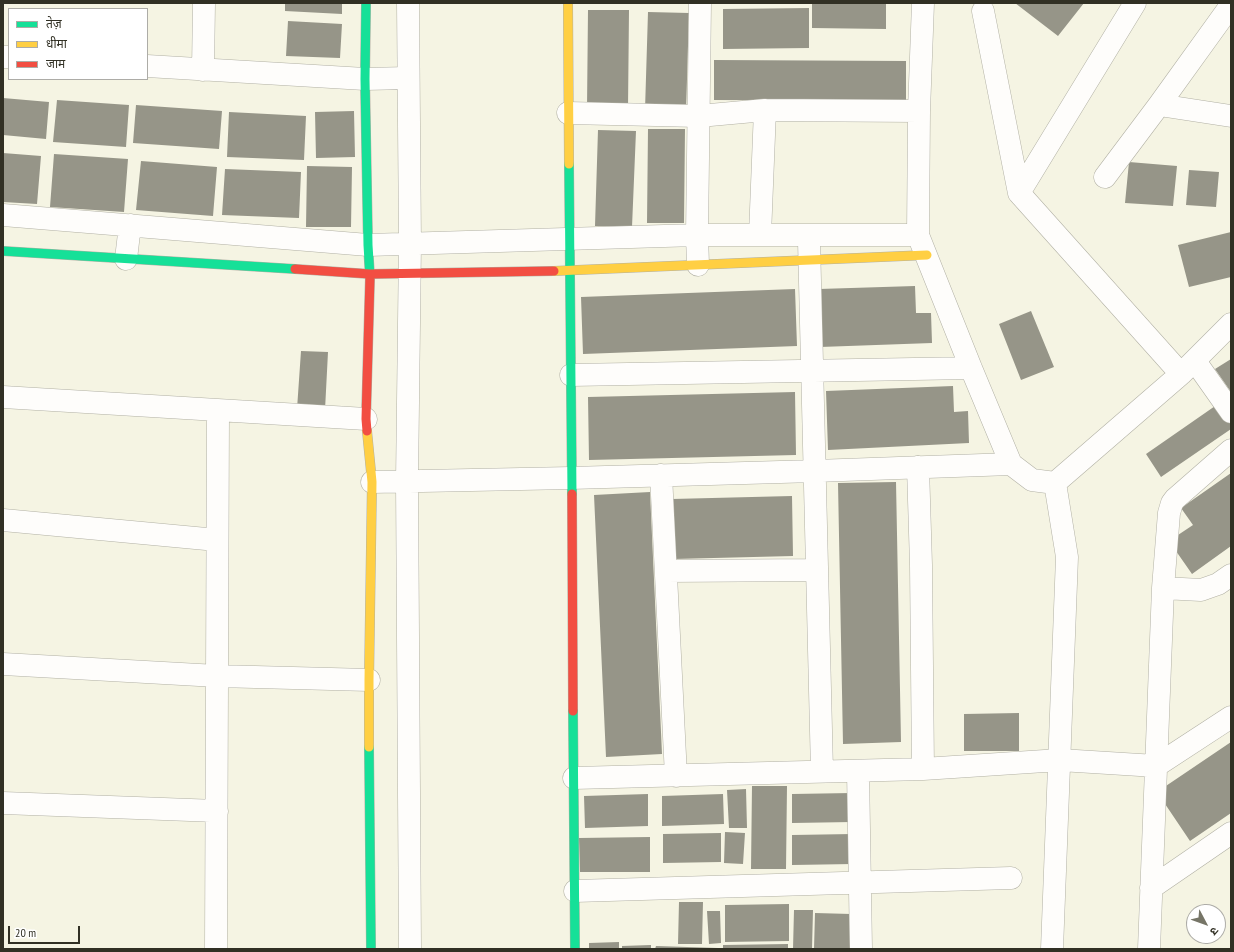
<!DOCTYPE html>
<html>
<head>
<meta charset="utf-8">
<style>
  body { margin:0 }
  #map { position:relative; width:1234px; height:952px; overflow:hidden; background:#f5f4e3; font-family:"PT Sans Narrow","Noto Sans Devanagari",sans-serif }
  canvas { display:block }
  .frame { position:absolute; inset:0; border:4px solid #313024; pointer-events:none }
  .legend { position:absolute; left:8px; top:8px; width:140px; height:72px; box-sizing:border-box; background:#fff; border:1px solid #adaca7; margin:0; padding:5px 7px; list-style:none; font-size:12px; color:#313024 }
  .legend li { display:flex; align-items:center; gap:8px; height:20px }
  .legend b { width:20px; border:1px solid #adaca7 }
  .north { position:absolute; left:1186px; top:904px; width:40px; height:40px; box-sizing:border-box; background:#fff; border:1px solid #adaca7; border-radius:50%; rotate:131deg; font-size:11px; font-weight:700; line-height:16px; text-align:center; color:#313024 }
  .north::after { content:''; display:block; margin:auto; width:14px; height:18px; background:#767567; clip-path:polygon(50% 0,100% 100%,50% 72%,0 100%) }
  .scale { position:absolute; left:8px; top:926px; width:72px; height:18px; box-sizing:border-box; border:2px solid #313024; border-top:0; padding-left:5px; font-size:12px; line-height:14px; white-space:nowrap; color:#313024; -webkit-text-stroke:3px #fff; paint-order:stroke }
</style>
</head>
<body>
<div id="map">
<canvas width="1234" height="952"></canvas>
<div class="frame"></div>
<ul class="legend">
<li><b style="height:5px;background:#16e098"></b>तेज़</li>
<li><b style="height:5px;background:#ffcf43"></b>धीमा</li>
<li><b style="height:5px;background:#f24e42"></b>जाम</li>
</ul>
<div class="north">उ</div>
<div class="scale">20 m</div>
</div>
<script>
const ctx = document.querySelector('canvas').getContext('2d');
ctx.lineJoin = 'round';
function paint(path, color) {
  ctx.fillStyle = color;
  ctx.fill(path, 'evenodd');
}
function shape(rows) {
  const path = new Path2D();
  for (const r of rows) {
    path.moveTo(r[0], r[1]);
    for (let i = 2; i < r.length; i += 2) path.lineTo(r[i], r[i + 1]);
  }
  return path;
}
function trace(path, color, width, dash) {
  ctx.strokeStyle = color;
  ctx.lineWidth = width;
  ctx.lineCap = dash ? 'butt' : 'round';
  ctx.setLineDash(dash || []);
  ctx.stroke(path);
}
paint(shape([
  [285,3,342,3,342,14,285,11],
  [812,3,886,3,886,29,812,28],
  [1015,3,1084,3,1058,36],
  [809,8,809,48,723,49,723,9],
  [588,10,629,10,628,108,587,108],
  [648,12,689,13,686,112,645,110],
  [288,21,342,24,340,58,286,56],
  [714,60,906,61,906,101,714,100],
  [3,98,49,102,46,139,3,135],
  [57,100,129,105,126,147,53,142],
  [136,105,222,111,219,149,133,143],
  [354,111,355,157,316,158,315,112],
  [229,112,306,116,304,160,227,157],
  [648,129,685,129,684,223,647,223],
  [598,130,636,131,632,227,595,226],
  [3,153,41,156,37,204,3,202],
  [54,154,128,159,124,212,50,207],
  [141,161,217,167,213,216,136,210],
  [1129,162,1177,166,1173,206,1125,203],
  [307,166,352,167,351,227,306,227],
  [225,169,301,172,299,218,222,215],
  [1189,170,1219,172,1216,207,1186,205],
  [1231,232,1231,277,1189,287,1178,245],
  [915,286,916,313,931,313,932,343,820,347,819,289],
  [795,289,797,346,583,354,581,297],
  [1031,311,1054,367,1021,380,999,324],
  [301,351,328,352,325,410,297,409],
  [1231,359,1231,392,1215,369],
  [953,386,954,412,968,411,969,443,828,450,826,391],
  [795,392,796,455,589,460,588,397],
  [1218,404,1231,423,1231,429,1161,477,1146,454],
  [1231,473,1231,546,1192,574,1169,541,1193,525,1181,508],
  [896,482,901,742,843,744,838,483],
  [650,492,662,754,606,757,594,495],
  [792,496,793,556,674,559,672,499],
  [1019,713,1019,751,964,751,964,714],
  [1231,742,1231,813,1190,841,1157,792],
  [752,786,787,786,786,869,751,869],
  [746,789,747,828,729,828,727,790],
  [852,793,852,822,792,823,792,794],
  [648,794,648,826,585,828,584,796],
  [723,794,724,824,662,826,662,796],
  [725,832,745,833,743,864,724,863],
  [721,833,721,862,663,863,663,834],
  [853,834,853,864,792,865,792,835],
  [650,837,650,872,580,872,579,838],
  [679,902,703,902,702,944,678,944],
  [789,904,789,941,725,942,725,905],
  [794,910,813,910,812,949,793,949],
  [707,911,720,911,721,943,709,944],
  [815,913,851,914,850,949,814,949],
  [619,942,619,949,589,949,589,943],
  [788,944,788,949,723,949,723,945],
  [651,945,651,949,622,949,622,946],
  [656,946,718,948,718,949,655,949]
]), '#969588');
const street = shape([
  [408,3,410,244,407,481,410,949],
  [923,3,919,111,918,235,971,368,1011,464,1032,480,1055,483,1181,374,1231,324],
  [983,11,1019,193,1181,374],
  [3,57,9,57],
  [147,66,365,79,408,78],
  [203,70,204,3],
  [1159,105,1231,116],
  [568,113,699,116,765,110,919,111],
  [1105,177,1159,105,1231,5],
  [1019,193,1135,3],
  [3,215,368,245,697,235,918,235],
  [760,235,765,110],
  [809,241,822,771],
  [126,259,130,225],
  [698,265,697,235,700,3],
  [1195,361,1231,412],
  [571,375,971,368],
  [3,397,366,419],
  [918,467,921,565,923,769],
  [661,475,676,776],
  [372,482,571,478,815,471,1011,464],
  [3,520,217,540],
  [666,571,817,570],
  [1163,588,1201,590,1218,584,1231,575],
  [3,664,217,676,369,680],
  [858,771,861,949],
  [574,778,923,769,1060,760,1156,766,1231,717],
  [3,803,217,811],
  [1151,888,1231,833],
  [575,891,1011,878],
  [216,949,218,411],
  [1052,949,1067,557,1055,483],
  [1149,949,1163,588,1169,513,1172,503,1175,499,1231,450]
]);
const fast = shape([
  [366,3,365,79,368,245,370,277],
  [569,164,572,494],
  [3,251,295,269],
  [573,711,575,949],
  [369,747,371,949]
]);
const slow = shape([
  [568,3,569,164],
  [554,271,927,255],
  [367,431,372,482,369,680,369,747]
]);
const jam = shape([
  [295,269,370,274,554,271],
  [367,431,366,419,370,277],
  [572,494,573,711]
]);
trace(street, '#b1b0a4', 23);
trace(fast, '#b1b0a4', 10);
trace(slow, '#b1b0a4', 10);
trace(jam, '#b1b0a4', 10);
trace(street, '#fefdfb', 22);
trace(fast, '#16e098', 9);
trace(slow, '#ffcf43', 9);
trace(jam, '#f24e42', 9);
</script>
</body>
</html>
